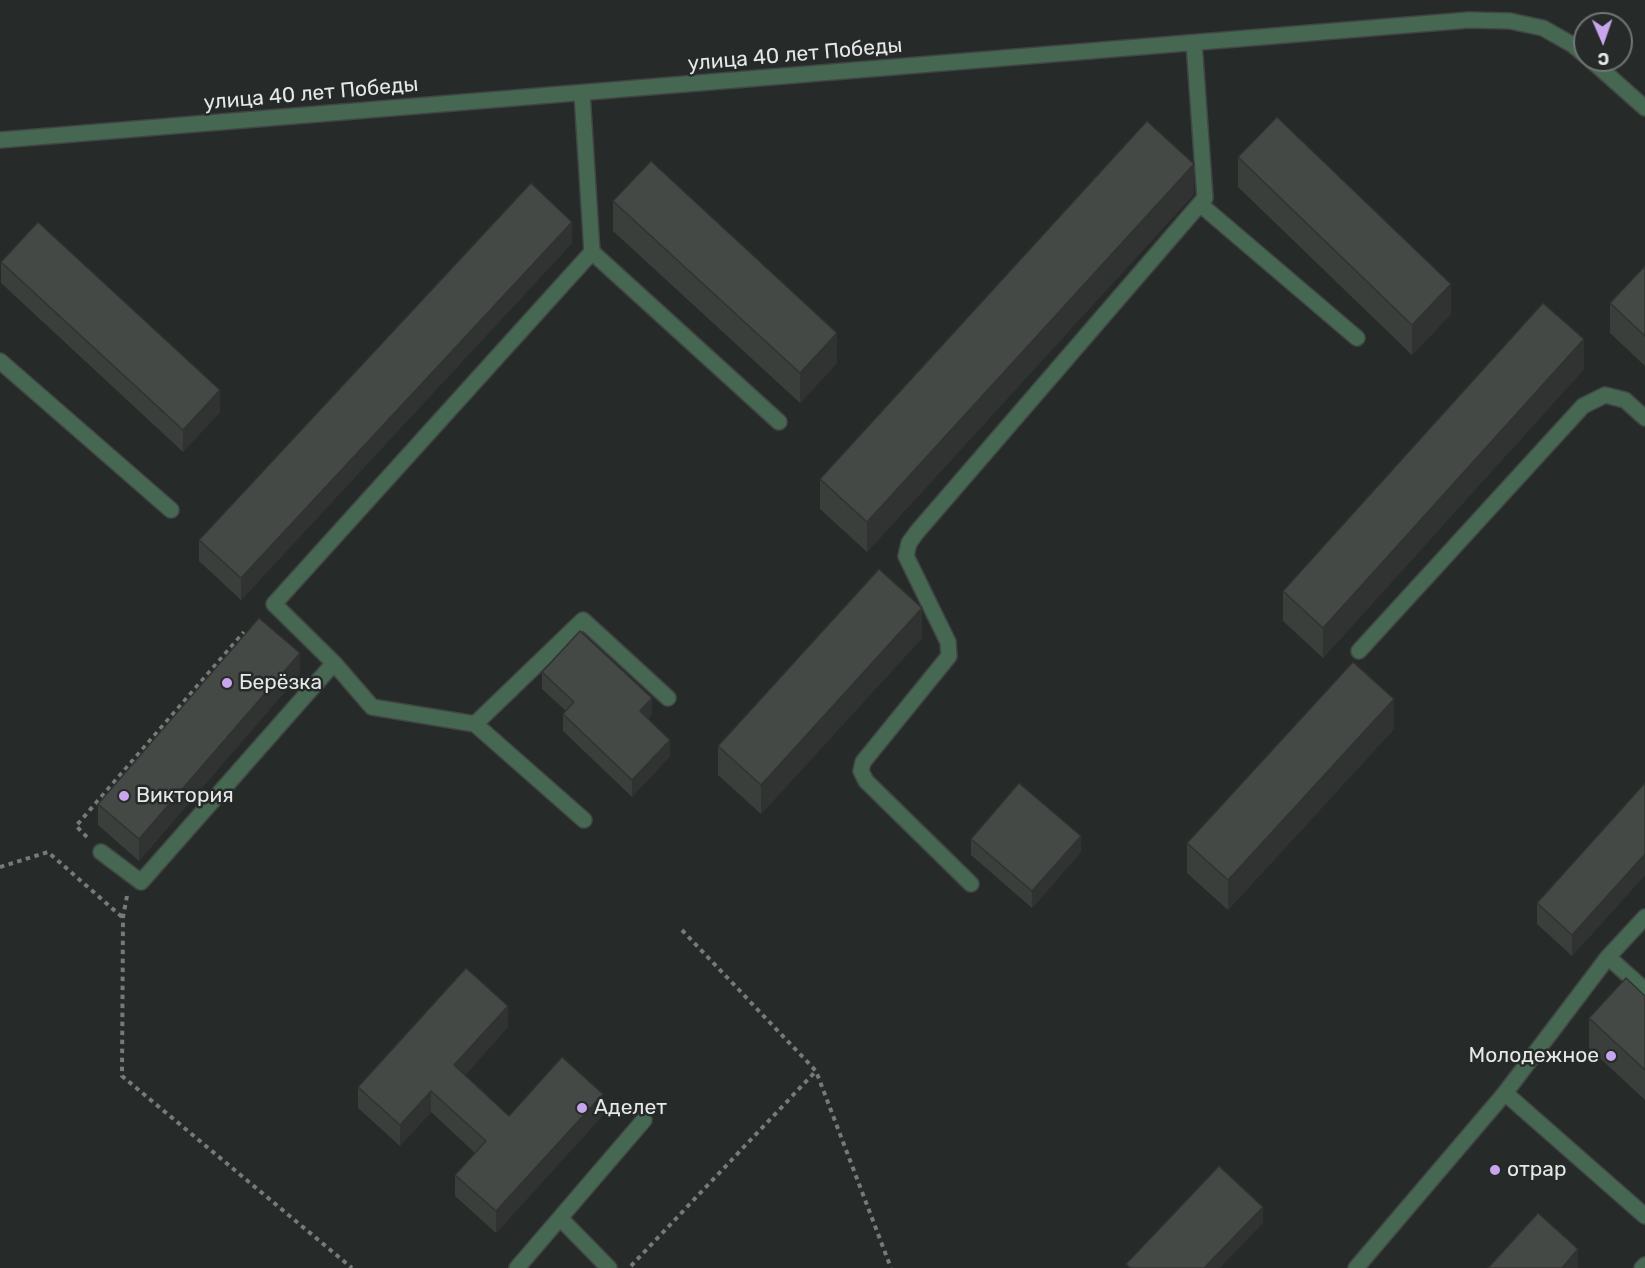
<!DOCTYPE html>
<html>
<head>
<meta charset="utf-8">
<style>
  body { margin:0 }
  #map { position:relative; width:1645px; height:1268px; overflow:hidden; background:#262a28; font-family:Rubik,sans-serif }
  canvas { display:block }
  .north { position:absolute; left:1573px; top:12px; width:60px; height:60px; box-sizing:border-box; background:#262a28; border:2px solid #727674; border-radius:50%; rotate:178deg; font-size:16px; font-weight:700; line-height:24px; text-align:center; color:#e5e8e6 }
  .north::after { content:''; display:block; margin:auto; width:21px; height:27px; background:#c9a5ee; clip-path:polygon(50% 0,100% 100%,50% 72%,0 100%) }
</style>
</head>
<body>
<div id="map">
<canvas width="1645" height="1268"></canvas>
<div class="north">С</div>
</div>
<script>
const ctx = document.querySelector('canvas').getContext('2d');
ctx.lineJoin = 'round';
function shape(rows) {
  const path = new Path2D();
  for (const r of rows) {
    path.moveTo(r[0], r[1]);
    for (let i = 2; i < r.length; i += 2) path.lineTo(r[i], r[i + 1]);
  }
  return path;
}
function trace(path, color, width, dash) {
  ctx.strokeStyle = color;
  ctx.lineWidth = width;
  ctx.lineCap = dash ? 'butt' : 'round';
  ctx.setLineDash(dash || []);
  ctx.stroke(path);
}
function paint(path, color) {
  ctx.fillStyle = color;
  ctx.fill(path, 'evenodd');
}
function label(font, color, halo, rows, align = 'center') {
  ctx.font = font + ' Rubik,sans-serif';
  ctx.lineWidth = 5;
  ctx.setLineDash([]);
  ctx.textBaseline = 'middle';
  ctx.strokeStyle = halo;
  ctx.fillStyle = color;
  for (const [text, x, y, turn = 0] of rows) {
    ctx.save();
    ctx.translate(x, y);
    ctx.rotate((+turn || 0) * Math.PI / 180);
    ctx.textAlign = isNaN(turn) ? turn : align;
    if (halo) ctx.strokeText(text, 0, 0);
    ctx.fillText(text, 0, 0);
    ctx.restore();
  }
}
const minor = shape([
  [1591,60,1645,108],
  [582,93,592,252,779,422],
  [0,140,1469,20,1510,21,1543,28,1573,45,1585,55],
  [1201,205,1357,338],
  [0,361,171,510],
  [1359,651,1583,406,1605,395,1625,400,1645,418],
  [334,663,372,707,475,724,584,820],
  [475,724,583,620,668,698],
  [101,852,141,882,334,663,274,604,592,252],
  [971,884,866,781,861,771,863,762,949,656,948,642,906,556,909,543,917,532,1205,198,1194,43],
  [1608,957,1645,990],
  [1505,1093,1608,957,1645,917],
  [560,1218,609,1268],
  [517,1268,644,1120],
  [1356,1268,1505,1093,1645,1216],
  [1642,1268,1645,1265]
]);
trace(minor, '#414543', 18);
trace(shape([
  [87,837,76,826,244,632],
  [0,867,48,852,122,917],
  [127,896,123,917,122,1076,352,1268],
  [682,930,816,1071,891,1268],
  [631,1266,816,1071]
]), '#767a78', 4, [4.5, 4.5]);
trace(minor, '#466752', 15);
paint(shape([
  [1238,157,1451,314,1412,355,1238,187],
  [1194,194,867,552,820,509,820,479],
  [613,201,837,363,800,403,613,231],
  [572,243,241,600,199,561,199,540],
  [1,262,220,412,183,452,1,283],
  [1645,266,1645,366,1610,333,1610,303],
  [1584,369,1323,658,1283,621,1283,591],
  [922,638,761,814,718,775,718,746],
  [542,672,652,714,648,719,670,756,632,797,563,731,563,714,566,711,542,689],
  [300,674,139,861,98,825,98,804],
  [1394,729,1228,910,1187,873,1187,843],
  [1645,783,1645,875,1572,956,1537,924,1537,903],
  [971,839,1081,852,1032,908,971,855],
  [1645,996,1645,1100,1589,1048,1589,1018],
  [508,1027,465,1075,509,1116,603,1115,496,1233,455,1196,455,1175,475,1153,431,1112,400,1146,358,1108,358,1087]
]), '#3a3f3c');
paint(shape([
  [1194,164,1194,194,867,552,867,522],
  [572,222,572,243,241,600,241,578],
  [1451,284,1451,314,1412,355,1412,325],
  [837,333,837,363,800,403,800,373],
  [1584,339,1584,369,1323,658,1323,628],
  [220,390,220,412,183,452,183,430],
  [922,608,922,638,761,814,761,785],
  [300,653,300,674,139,861,139,839],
  [652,698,652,714,640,727,640,711],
  [1394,699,1394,729,1228,910,1228,880],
  [670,740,670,756,632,797,632,780],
  [1081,836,1081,852,1032,908,1032,891],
  [1645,854,1645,875,1572,956,1572,935],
  [508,1006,508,1027,454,1087,454,1065],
  [431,1091,431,1112,400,1146,400,1125],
  [603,1094,603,1115,496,1233,496,1211],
  [1263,1207,1263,1223,1220,1268,1204,1268],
  [1578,1249,1578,1268,1562,1268]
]), '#303331');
const building = shape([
  [1277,117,1451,284,1412,325,1238,157,1277,117],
  [1147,121,1194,164,867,522,820,479,1147,121],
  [651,161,837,333,800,373,613,201,651,161],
  [531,183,572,222,241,578,199,540,531,183],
  [38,222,220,390,183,430,1,262,38,222],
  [1645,266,1645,336,1610,303,1645,266],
  [1543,303,1584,339,1323,628,1283,591,1543,303],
  [879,569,922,608,761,785,718,746,879,569],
  [259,618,300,653,139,839,98,804,259,618],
  [580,631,652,698,640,711,670,740,632,780,563,714,574,702,542,672,580,631],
  [1353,662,1394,699,1228,880,1187,843,1353,662],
  [1019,783,1081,836,1032,891,971,839,1019,783],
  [1645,783,1645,854,1572,935,1537,903,1645,783],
  [466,968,508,1006,454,1065,509,1116,562,1057,603,1094,496,1211,455,1175,486,1141,431,1091,400,1125,358,1087,466,968],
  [1626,978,1645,996,1645,1070,1589,1018,1626,978],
  [1219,1166,1263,1207,1204,1268,1130,1268,1126,1264,1219,1166],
  [1538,1213,1578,1249,1562,1268,1488,1268,1538,1213]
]);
paint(building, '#444946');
trace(building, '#303331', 1.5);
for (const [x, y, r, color] of [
  [227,683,6,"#c9a5ee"],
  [124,796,6,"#c9a5ee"],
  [1611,1056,6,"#c9a5ee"],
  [582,1108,6,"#c9a5ee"],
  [1495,1170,6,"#c9a5ee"]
]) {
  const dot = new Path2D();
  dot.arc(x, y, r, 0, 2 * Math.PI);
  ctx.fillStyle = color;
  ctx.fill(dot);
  trace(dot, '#262a28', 2);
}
label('21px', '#e5e8e6', '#262a28', [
  ["улица 40 лет Победы",795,55,-5],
  ["улица 40 лет Победы",311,94,-5]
]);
label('21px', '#e5e8e6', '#262a28', [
  ["Берёзка",239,683],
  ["Виктория",136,796],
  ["Молодежное",1599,1056,"right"],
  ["Аделет",594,1108],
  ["отрар",1507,1170]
], 'left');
</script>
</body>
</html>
